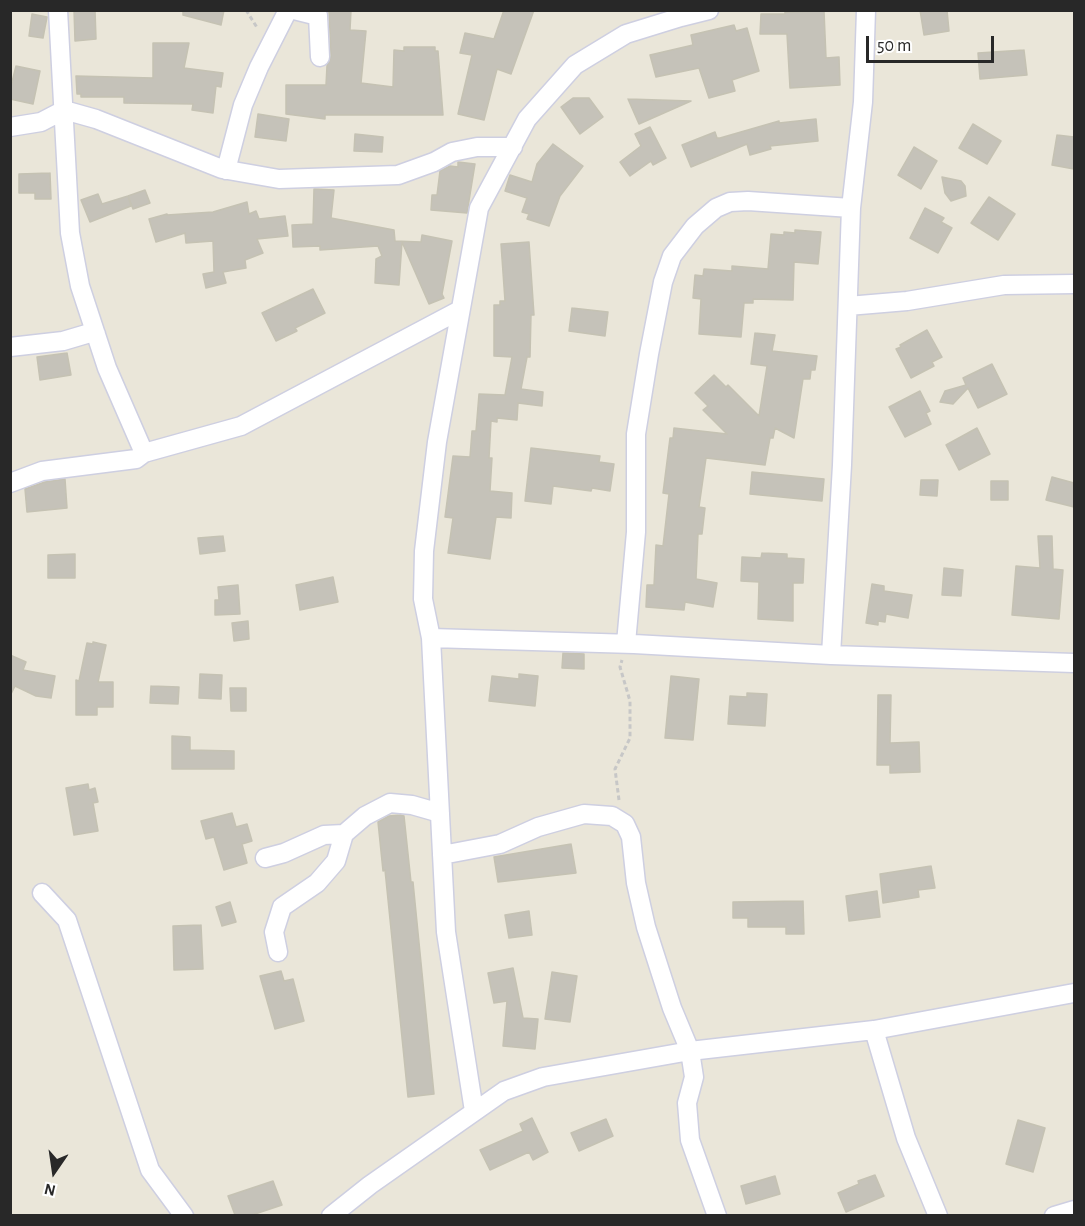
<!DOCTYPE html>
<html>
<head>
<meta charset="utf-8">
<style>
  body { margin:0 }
  #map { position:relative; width:1085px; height:1226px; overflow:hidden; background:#eae6d9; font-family:"Alegreya Sans",sans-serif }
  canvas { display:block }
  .frame { position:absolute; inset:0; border:12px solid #282828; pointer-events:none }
  .north { position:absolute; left:24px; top:1142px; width:60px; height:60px; -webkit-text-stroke:4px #fff; paint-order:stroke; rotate:193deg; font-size:16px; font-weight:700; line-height:24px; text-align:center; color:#282828 }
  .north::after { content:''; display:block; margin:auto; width:21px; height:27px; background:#282828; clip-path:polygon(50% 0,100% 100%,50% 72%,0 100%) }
  .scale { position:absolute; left:866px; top:36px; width:128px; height:27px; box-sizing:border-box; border:3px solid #282828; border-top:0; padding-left:8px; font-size:18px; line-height:21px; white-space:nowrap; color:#282828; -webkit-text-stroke:4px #fff; paint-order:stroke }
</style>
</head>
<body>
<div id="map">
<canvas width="1085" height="1226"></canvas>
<div class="frame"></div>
<div class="north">N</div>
<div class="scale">50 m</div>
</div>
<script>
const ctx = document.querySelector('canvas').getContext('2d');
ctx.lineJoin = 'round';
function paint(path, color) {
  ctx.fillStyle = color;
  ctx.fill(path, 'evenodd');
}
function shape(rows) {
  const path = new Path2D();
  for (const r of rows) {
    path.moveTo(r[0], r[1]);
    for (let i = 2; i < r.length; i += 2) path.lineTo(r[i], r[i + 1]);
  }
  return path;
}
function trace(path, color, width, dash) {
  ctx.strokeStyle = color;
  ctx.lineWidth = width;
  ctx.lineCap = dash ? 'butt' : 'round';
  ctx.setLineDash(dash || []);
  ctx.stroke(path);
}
const building = shape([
  [74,10,95,10,96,39,75,41,74,10],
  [183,10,224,10,221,25,183,15,183,10],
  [329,10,351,10,350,30,366,31,361,83,393,87,394,50,404,51,404,47,435,47,435,51,438,51,443,115,325,115,325,119,286,114,286,85,326,85,327,66,331,56,329,10],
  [504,10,534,10,511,74,497,69,484,120,458,114,472,55,460,53,465,33,494,39,504,10],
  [920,10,947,10,949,31,924,35,920,10],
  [824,11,826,58,839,57,840,85,790,88,787,34,760,34,761,14,785,14,785,12,824,11],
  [32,14,47,17,43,38,29,36,32,14],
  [734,25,736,31,747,28,759,71,732,80,735,91,709,98,699,68,656,77,650,55,693,45,691,35,734,25],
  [153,43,189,43,184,68,223,73,221,87,216,86,213,113,192,110,193,104,124,103,124,97,81,97,81,94,77,94,76,76,153,78,153,43],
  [1024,50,1027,75,980,79,978,53,1024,50],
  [16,66,40,71,33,104,10,99,10,90,16,66],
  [573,98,589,98,603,117,580,134,561,107,573,98],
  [628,99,691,101,639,124,628,99],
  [258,114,289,119,286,141,255,137,258,114],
  [816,119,818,141,770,146,771,149,750,155,747,144,691,167,682,145,715,132,717,138,720,138,779,121,779,123,816,119],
  [973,124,1001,141,987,164,959,148,973,124],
  [650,127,666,158,653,165,651,161,630,176,620,162,641,146,635,134,650,127],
  [355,134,383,137,382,152,354,151,355,134],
  [1057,135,1074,137,1074,169,1052,165,1057,135],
  [553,144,583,166,560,196,549,226,527,219,529,214,522,212,527,198,505,191,510,175,532,182,537,164,553,144],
  [914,147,937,161,921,189,898,175,914,147],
  [458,162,475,164,467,213,431,210,432,195,437,195,440,171,450,166,458,167,458,162],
  [50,173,51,199,35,199,35,193,19,193,19,174,50,173],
  [942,177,961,181,965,186,966,196,951,201,945,193,942,177],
  [314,189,334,190,331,218,394,230,395,241,421,242,422,235,452,241,442,294,444,298,429,304,402,242,399,285,375,283,376,259,382,256,378,246,320,250,320,246,293,247,292,225,313,224,314,189],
  [145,190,150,203,133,209,128,196,145,190],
  [98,194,102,204,128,196,131,206,90,222,81,200,98,194],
  [989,197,1015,214,998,240,971,223,989,197],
  [247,202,249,214,256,211,259,219,285,216,288,236,257,239,263,253,245,260,246,268,223,272,226,283,206,288,203,274,214,272,213,241,186,243,185,233,156,242,149,219,167,214,167,215,213,212,247,202],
  [925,208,944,218,941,222,952,228,938,253,910,238,925,208],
  [795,230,821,232,818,264,794,262,793,300,753,299,753,303,744,303,741,337,699,334,701,299,693,298,695,275,703,276,704,269,732,271,732,266,768,269,771,234,784,235,784,232,795,233,795,230],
  [529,242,534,315,531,315,530,357,527,357,521,389,543,392,542,406,518,403,517,420,497,418,497,422,491,421,489,458,492,458,490,491,512,493,511,518,496,517,490,559,448,553,453,518,445,517,453,456,470,457,472,431,476,431,479,394,505,395,512,357,494,356,494,305,500,305,500,301,505,301,501,244,529,242],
  [313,289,325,313,295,328,297,331,276,341,262,313,313,289],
  [572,308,608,312,605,336,569,331,572,308],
  [927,330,942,357,932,362,934,366,911,378,896,349,901,347,900,345,927,330],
  [755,333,775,335,772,351,817,356,815,370,811,370,810,379,803,379,794,438,775,428,773,438,770,438,765,465,706,458,699,507,705,508,702,534,698,534,696,579,717,583,713,607,685,602,684,610,646,607,647,585,654,585,656,545,663,546,669,494,663,493,670,438,673,438,674,428,727,434,703,410,708,406,695,393,714,375,726,387,728,385,759,416,767,366,751,364,755,333],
  [67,353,71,375,40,380,37,357,67,353],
  [992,364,1007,394,978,408,968,388,953,404,940,402,945,391,966,385,963,378,992,364],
  [920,391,930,411,926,413,931,424,905,437,889,407,920,391],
  [977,428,990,454,959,470,946,445,977,428],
  [531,448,600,456,599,462,614,464,610,491,592,488,591,491,553,486,551,504,525,501,531,448],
  [752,472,824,479,822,501,750,494,752,472],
  [1052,477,1074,483,1074,507,1046,500,1052,477],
  [65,479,67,508,27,512,25,489,45,482,65,479],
  [921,480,938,480,937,496,920,495,921,480],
  [991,481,1008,481,1008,500,991,500,991,481],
  [223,536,225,551,200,554,198,538,223,536],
  [1038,536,1052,536,1053,569,1063,570,1059,619,1012,615,1016,566,1040,568,1038,536],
  [762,553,787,554,787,558,804,559,803,583,793,583,793,621,758,619,759,582,741,581,742,557,761,558,762,553],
  [75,554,75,578,48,578,48,555,75,554],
  [944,568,963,570,961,596,942,595,944,568],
  [333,577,338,602,300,610,296,585,333,577],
  [872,584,884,586,884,591,912,595,908,618,886,614,885,622,878,621,878,625,866,623,872,584],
  [238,585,240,614,215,615,215,600,219,600,218,587,238,585],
  [248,621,249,639,234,641,232,623,248,621],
  [93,642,106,645,98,682,113,682,113,707,97,707,97,715,76,715,76,680,79,681,87,643,93,644,93,642],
  [563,653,584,654,584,669,562,668,563,653],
  [10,655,26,662,23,670,55,676,51,698,36,696,15,686,10,696,10,655],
  [200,674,222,675,221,699,199,698,200,674],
  [519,674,538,676,535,706,489,701,492,676,519,679,519,674],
  [671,676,699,679,693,740,665,738,671,676],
  [151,686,179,687,178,704,150,703,151,686],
  [230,688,246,688,246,711,231,711,230,688],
  [747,693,767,694,765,726,728,724,730,696,747,697,747,693],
  [878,695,891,695,890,743,919,742,920,772,890,773,890,765,877,765,878,695],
  [172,736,190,737,190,750,234,751,234,769,172,769,172,736],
  [88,784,89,790,95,788,98,802,93,803,98,831,74,835,66,788,88,784],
  [232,813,236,827,247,824,252,841,242,844,247,863,224,870,214,837,206,839,201,821,232,813],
  [400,815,404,816,411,882,413,882,434,1094,408,1097,385,870,383,871,378,822,389,816,400,815],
  [571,844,576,873,498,882,494,857,571,844],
  [931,866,935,888,918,890,919,897,883,903,880,874,931,866],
  [877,891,880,917,849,921,846,896,877,891],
  [803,901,804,934,786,934,786,927,748,927,748,918,733,918,733,902,803,901],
  [230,902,236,922,222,926,216,907,230,902],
  [529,911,532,935,509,938,505,915,529,911],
  [201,925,203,969,174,970,173,926,201,925],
  [513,968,523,1018,538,1019,535,1049,503,1046,507,1001,494,1003,488,973,513,968],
  [281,971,284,981,293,979,304,1021,275,1029,260,976,281,971],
  [552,972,577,976,570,1022,545,1019,552,972],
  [532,1118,548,1152,533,1160,529,1152,490,1170,480,1150,523,1131,520,1124,532,1118],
  [606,1119,613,1136,579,1151,571,1133,606,1119],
  [1018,1120,1045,1128,1033,1172,1006,1164,1018,1120],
  [875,1175,884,1196,846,1212,838,1193,859,1184,858,1181,875,1175],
  [775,1176,780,1194,746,1204,741,1186,775,1176],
  [273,1181,282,1205,252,1215,235,1215,228,1196,273,1181]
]);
paint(building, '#c5c2b9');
trace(building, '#c5c2b3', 1.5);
const minor = shape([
  [58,10,70,233,80,286,107,368,144,453],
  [294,10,318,16,320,57],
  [709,10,681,17,626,34,575,65,527,119,479,208,437,442,424,551,423,599,431,638,634,644,831,655,1074,663],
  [10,127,41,122,64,110,96,119,222,169,279,179,398,175,434,162,452,152,477,147,513,147],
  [226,170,243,105,259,67,288,10],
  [848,306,907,301,1004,285,1074,284],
  [10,347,63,341,90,333,96,334],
  [10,483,42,471,136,459,144,453,241,426,460,310],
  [431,638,446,932,474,1111],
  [626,643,636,532,636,434,649,354,663,282,672,256,695,226,716,208,730,202,748,201,851,208],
  [831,655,842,465,851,208,863,102,866,10],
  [442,855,500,844,538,827,584,814,612,816,625,824,631,837,636,883,646,927,672,1008,690,1051,694,1077,687,1103,690,1140,717,1216],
  [265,858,284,853,324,835,344,834,365,816,390,803,412,805,440,813],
  [42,893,67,920,150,1170,184,1216],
  [278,952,274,932,282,907,317,883,336,861,344,834],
  [874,1030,906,1138,938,1216],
  [331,1216,370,1185,504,1091,543,1077,690,1051,874,1030,1074,993],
  [1054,1216,1074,1210]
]);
trace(minor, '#cecfe1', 21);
trace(shape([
  [246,10,258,29],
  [619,800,615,769,630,738,630,701,620,667,622,660]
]), '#c7c7c7', 3, [4.5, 3]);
trace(minor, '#fff', 18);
</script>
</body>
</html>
